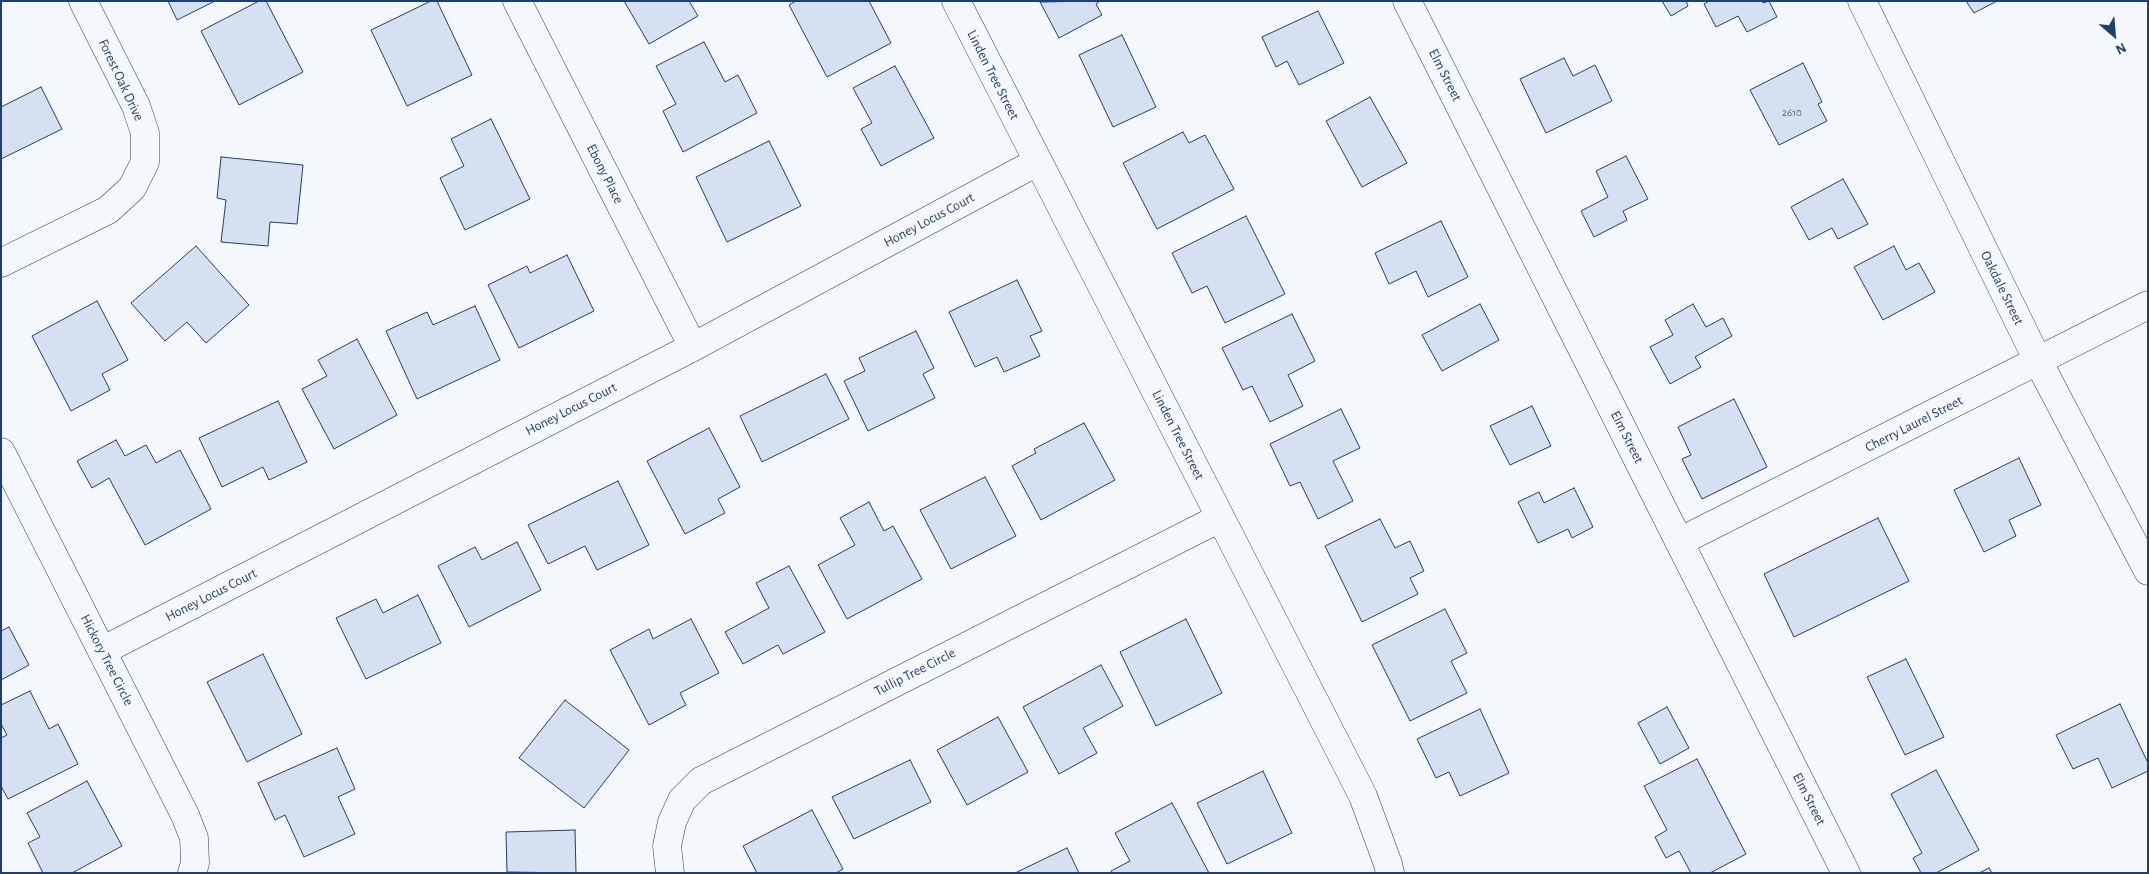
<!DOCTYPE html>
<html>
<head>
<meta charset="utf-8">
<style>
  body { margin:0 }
  #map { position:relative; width:2149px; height:874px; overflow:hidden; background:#f4f7fb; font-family:"Alegreya Sans",sans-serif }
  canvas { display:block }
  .frame { position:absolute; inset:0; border:2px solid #1d3f73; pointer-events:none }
  .north { position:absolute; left:2089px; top:10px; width:50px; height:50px; -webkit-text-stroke:4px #f4f7fb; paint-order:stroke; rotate:153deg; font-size:14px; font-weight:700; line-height:20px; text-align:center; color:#1d3f73 }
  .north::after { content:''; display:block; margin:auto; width:18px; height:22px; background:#1d3f73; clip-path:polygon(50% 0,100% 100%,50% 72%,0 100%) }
</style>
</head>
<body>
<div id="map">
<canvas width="2149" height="874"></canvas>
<div class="frame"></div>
<div class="north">N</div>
</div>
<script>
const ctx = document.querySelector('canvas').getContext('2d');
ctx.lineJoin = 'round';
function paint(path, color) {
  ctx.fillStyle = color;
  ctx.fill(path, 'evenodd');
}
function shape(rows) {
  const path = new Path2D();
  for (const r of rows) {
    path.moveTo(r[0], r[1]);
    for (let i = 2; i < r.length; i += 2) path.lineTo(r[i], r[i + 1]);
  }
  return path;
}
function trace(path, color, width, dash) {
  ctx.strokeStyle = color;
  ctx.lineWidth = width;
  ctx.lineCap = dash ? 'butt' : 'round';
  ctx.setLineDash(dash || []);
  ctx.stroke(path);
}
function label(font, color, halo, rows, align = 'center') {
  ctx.font = font + ' "Alegreya Sans",sans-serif';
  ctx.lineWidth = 4;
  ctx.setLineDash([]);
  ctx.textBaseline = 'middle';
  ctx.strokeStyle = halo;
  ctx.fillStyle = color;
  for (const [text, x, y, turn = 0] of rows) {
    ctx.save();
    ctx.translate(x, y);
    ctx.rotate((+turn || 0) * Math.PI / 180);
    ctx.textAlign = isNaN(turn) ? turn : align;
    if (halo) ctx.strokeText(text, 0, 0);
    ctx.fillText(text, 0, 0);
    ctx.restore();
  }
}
const building = shape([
  [168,1,215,1,177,20,168,1],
  [259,1,266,1,303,72,239,105,201,31,259,1],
  [431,1,437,1,472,75,407,106,371,30,431,1],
  [624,1,689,1,698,16,649,44,624,1],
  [796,1,869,1,891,43,827,77,789,5,796,1],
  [1100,1,1096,4,1102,15,1059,38,1040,2,1100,1],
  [1662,1,1686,1,1688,6,1671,16,1662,1],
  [1709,1,1763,1,1763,3,1769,1,1777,17,1747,32,1738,16,1716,27,1704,4,1709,1],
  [1966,1,1997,1,1974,13,1966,1],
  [1318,11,1344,63,1299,85,1287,61,1276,67,1262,37,1318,11],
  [1122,35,1156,107,1113,127,1079,55,1122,35],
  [704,42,725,82,738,75,757,113,683,152,663,111,676,104,656,66,704,42],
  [1564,58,1573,76,1595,65,1612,101,1546,133,1520,79,1564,58],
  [1803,63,1822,102,1818,104,1827,121,1779,145,1750,90,1803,63],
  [895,66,934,138,881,166,861,129,872,123,853,88,895,66],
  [41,87,62,129,1,159,1,107,41,87],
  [1370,97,1407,163,1362,187,1326,121,1370,97],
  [491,119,530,199,465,230,440,178,464,166,451,139,491,119],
  [1183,132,1189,143,1205,135,1234,189,1157,229,1123,163,1183,132],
  [769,141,801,206,727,242,696,177,769,141],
  [1626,156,1648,199,1623,211,1627,220,1594,237,1581,211,1608,197,1596,171,1626,156],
  [221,157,303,165,297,224,270,222,268,246,221,242,226,200,217,198,221,157],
  [1843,179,1868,224,1838,239,1832,228,1809,240,1791,207,1843,179],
  [1246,216,1285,294,1225,323,1207,286,1192,293,1172,253,1246,216],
  [1441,221,1468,277,1428,297,1416,271,1389,284,1375,253,1441,221],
  [196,246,249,305,206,343,187,322,165,341,131,303,196,246],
  [1894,246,1906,270,1919,263,1935,292,1883,320,1854,267,1894,246],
  [567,255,594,311,519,348,488,285,527,266,530,273,567,255],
  [1017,280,1042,331,1030,336,1040,356,1004,372,997,357,975,367,949,312,1017,280],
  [97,301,128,360,102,374,110,390,71,411,32,336,97,301],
  [1480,304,1499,340,1442,371,1422,335,1480,304],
  [1693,304,1706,327,1723,318,1732,336,1695,357,1701,367,1670,384,1650,347,1673,335,1665,320,1693,304],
  [475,306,500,360,417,399,386,331,427,312,433,325,475,306],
  [1292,314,1315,361,1288,375,1303,406,1270,422,1252,386,1243,390,1222,348,1292,314],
  [916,331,934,368,923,374,935,398,868,431,844,381,865,371,859,358,916,331],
  [357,339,397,415,334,449,302,389,327,376,318,360,357,339],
  [826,374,849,419,762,462,740,416,826,374],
  [1734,399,1767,467,1702,499,1682,459,1691,455,1678,427,1734,399],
  [278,401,307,462,269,480,263,467,222,487,199,438,278,401],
  [1532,406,1551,446,1510,465,1490,426,1532,406],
  [1341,409,1360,448,1333,461,1353,501,1318,519,1300,482,1290,486,1270,444,1341,409],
  [1084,423,1115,480,1041,520,1012,466,1036,453,1034,449,1084,423],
  [709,428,740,487,718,499,725,513,685,534,647,461,709,428],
  [116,440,125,456,146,445,156,463,180,450,211,509,145,545,109,478,92,488,77,461,116,440],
  [2019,458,2041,505,2009,520,2016,536,1984,552,1954,490,2019,458],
  [985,477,1016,536,951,569,920,510,985,477],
  [618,481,649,545,597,570,585,546,548,564,528,525,618,481],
  [1574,488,1593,527,1572,538,1568,529,1538,543,1518,502,1539,492,1544,503,1574,488],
  [869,502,884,531,893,526,922,579,847,619,818,565,855,545,840,518,869,502],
  [1878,518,1909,581,1794,637,1764,574,1878,518],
  [1380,519,1395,548,1410,541,1424,571,1410,578,1418,594,1362,622,1325,546,1380,519],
  [517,542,541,590,469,627,438,566,475,547,482,560,517,542],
  [789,566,825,632,783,654,778,645,743,664,725,632,769,608,756,583,789,566],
  [418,595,441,643,366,679,336,618,376,599,383,613,418,595],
  [1445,609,1467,653,1451,661,1467,693,1410,721,1372,645,1445,609],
  [691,619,719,673,680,693,686,705,649,725,610,650,649,629,653,639,691,619],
  [1186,619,1222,693,1156,726,1120,652,1186,619],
  [9,627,29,665,1,680,1,631,9,627],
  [263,654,302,734,247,762,207,682,263,654],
  [1906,659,1944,737,1905,755,1867,677,1906,659],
  [1101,665,1123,706,1083,728,1097,753,1059,774,1023,707,1101,665],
  [30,691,49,729,58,724,78,764,8,799,1,786,1,738,7,735,1,724,1,705,30,691],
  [565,700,629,750,584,808,519,758,565,700],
  [2120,704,2148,763,2148,771,2112,788,2098,758,2073,769,2056,735,2120,704],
  [1667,707,1689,748,1660,764,1638,723,1667,707],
  [1480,709,1509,773,1460,796,1449,772,1436,778,1417,739,1480,709],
  [998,717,1028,772,967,805,937,750,998,717],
  [337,748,355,789,338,797,355,834,304,857,285,815,275,820,258,783,337,748],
  [1697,759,1746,854,1710,873,1691,873,1679,851,1666,858,1655,837,1667,830,1644,786,1697,759],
  [910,760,931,802,854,839,832,797,910,760],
  [1936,770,1979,850,1936,873,1921,873,1913,858,1922,853,1891,794,1936,770],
  [1263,771,1292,833,1227,864,1197,803,1263,771],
  [87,781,122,846,72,873,43,873,28,843,40,837,27,813,87,781],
  [1172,803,1209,873,1112,873,1111,871,1130,861,1115,833,1172,803],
  [812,810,843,869,836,873,757,873,743,846,812,810],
  [575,830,576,873,507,872,506,832,575,830],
  [1067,848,1079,873,1015,873,1067,848],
  [1989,868,1992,873,1979,873,1989,868]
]);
paint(building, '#d5e0f0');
trace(building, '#1d3f73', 1);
const street = shape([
  [517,1,693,347],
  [956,1,1363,796,1388,864,1390,873],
  [1407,1,1846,873],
  [1862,1,2038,361,2148,571],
  [1,263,108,210,132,188,145,162,145,133,136,106,83,1],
  [1,452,185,815,194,838,195,863,192,873],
  [1679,542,2148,305],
  [102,651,693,347,1037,162],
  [670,873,667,846,672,822,682,800,701,781,1220,518]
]);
trace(street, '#1d3f73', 29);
trace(street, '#f4f7fb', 28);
label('11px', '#4b6792', null, [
  ["2610",1792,113]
]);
label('14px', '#1d3f73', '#f4f7fb', [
  ["Linden Tree Street",993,75,63],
  ["Elm Street",1445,75,63],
  ["Forest Oak Drive",121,80,65],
  ["Ebony Place",605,174,63],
  ["Honey Locus Court",929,220,-28],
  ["Oakdale Street",2002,288,64],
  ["Honey Locus Court",571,409,-27],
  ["Cherry Laurel Street",1914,424,-27],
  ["Linden Tree Street",1178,435,63],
  ["Elm Street",1627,437,63],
  ["Honey Locus Court",211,595,-27],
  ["Hickory Tree Circle",107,660,63],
  ["Tullip Tree Circle",915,672,-27],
  ["Elm Street",1809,799,63]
]);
</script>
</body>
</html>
